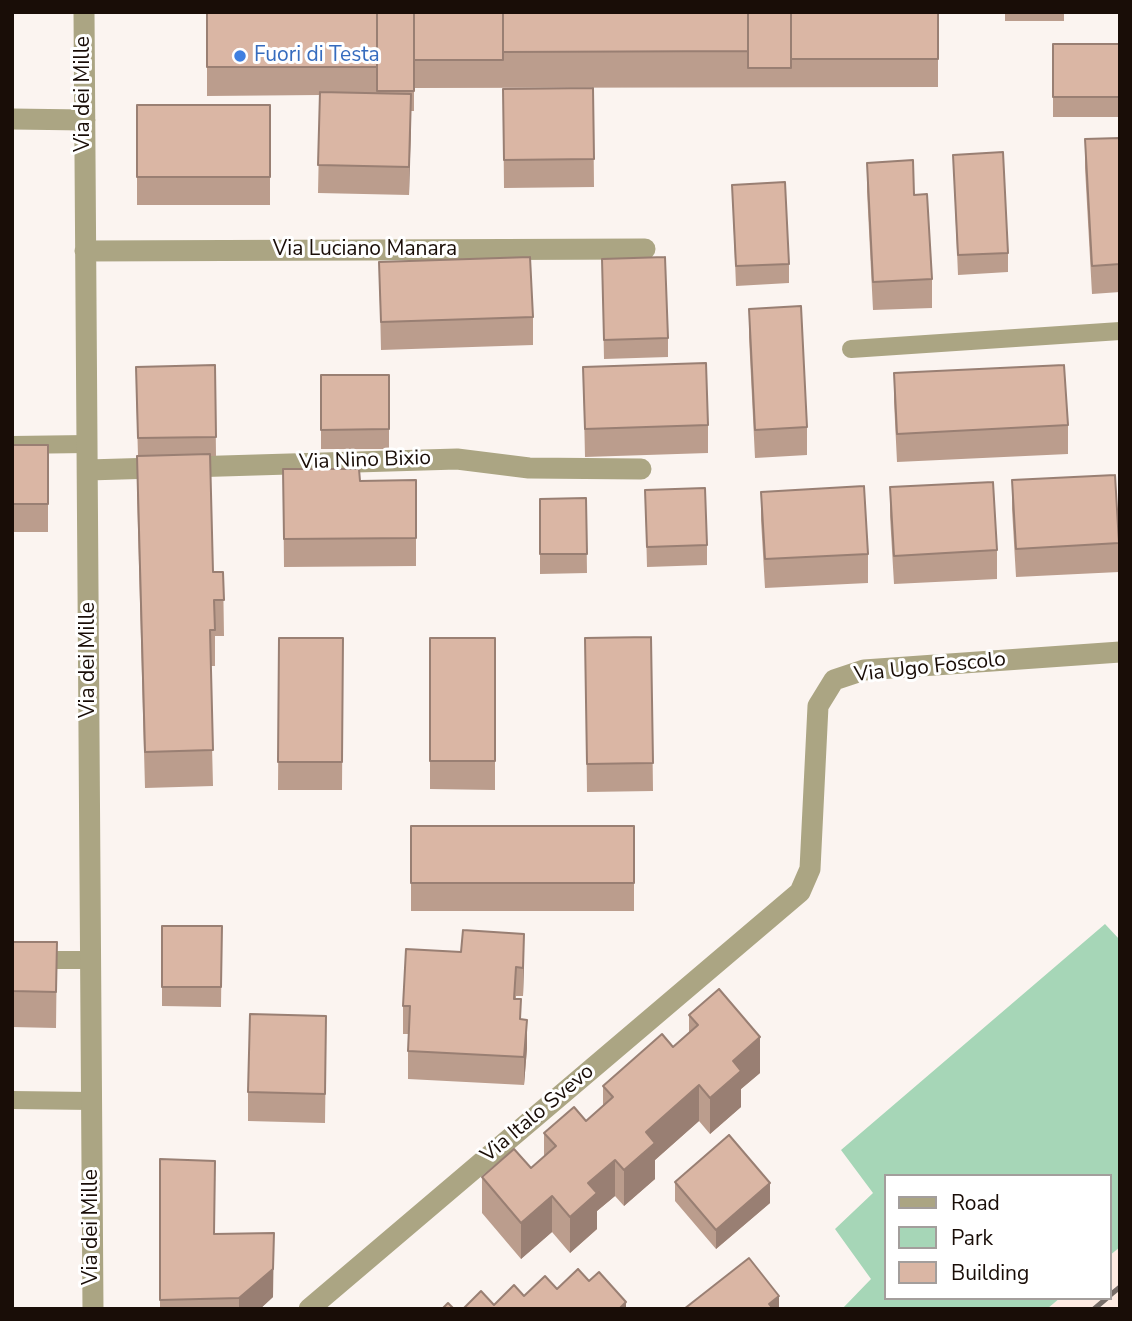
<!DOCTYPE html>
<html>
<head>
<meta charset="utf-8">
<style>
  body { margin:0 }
  #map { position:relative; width:1132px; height:1321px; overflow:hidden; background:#fbf4f0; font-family:"Nunito Sans",sans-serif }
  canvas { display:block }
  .frame { position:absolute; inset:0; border:14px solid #190d07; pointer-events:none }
  .legend { position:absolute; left:884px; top:1174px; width:228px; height:126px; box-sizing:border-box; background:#fff; border:2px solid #a39e9c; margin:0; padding:9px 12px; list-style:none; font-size:21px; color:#190d07 }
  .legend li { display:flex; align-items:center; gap:14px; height:35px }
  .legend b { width:35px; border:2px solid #a39e9c }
</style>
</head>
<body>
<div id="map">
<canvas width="1132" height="1321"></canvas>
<div class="frame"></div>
<ul class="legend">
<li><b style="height:9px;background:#aba583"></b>Road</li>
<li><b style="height:19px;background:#a6d6b7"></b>Park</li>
<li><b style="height:19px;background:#dab6a4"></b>Building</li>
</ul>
</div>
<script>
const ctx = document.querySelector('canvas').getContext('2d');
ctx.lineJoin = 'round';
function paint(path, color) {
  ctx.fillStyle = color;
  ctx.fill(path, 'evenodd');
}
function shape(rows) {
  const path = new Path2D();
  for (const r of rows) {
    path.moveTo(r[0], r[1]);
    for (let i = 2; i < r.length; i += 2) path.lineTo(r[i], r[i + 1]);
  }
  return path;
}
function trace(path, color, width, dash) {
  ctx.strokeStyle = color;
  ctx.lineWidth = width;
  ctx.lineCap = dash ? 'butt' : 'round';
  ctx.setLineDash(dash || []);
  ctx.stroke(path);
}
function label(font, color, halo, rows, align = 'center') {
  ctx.font = font + ' "Nunito Sans",sans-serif';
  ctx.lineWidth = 6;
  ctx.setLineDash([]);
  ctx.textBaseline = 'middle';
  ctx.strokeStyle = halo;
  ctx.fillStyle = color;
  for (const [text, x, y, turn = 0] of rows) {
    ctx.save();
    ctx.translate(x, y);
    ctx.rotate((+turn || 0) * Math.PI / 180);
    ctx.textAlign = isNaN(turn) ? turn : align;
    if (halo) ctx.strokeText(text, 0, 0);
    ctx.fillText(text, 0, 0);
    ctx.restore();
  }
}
paint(shape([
  [1120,1247,1120,1309,1047,1309,1060,1298,1109,1298,1109,1256]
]), '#fdeae1');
paint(shape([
  [1105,924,1120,940,1120,1247,1109,1256,1109,1176,885,1176,885,1298,1060,1298,1047,1309,842,1309,871,1279,835,1229,873,1193,841,1150]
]), '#a6d6b7');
trace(shape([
  [851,349,1120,331],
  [12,445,87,444],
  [12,960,91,960],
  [12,1100,92,1101]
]), '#aba583', 18);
trace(shape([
  [84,12,93,1309],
  [12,119,85,120],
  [85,251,645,249],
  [88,470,457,459,529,468,641,469],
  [309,1309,800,892,810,869,818,706,834,680,864,670,1120,652]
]), '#aba583', 21);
trace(shape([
  [1109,1296,1120,1287],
  [1094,1309,1107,1298]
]), '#776d68', 5);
paint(shape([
  [207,12,938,12,938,87,414,88,414,83,414,111,411,111,409,195,318,193,320,95,207,96],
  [1005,12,1064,12,1064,21,1005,21],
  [1053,44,1120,44,1120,117,1053,117],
  [593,88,594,187,504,188,503,89],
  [137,105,270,105,270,205,137,205],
  [1120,138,1120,292,1092,294,1085,168,1085,139],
  [953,155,1008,253,1008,272,958,275],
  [867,163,914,195,932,279,932,308,873,310,867,191],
  [732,185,789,264,789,283,736,286],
  [602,259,668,338,668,357,604,359],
  [379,262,533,317,533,345,381,350],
  [749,309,807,427,807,455,755,458,749,337],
  [215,365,216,456,210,456,213,572,223,572,224,636,215,636,215,666,210,666,213,786,145,788,137,492,138,456,136,386],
  [583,367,708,425,708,453,585,457],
  [894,373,1068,425,1068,454,897,462,894,401],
  [321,375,389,375,389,449,321,449],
  [12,445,48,445,48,532,12,532],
  [283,469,360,481,416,480,416,566,284,567],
  [1012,480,1119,543,1119,572,1016,577,1012,509],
  [890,487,997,550,997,579,894,584,890,516],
  [645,490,707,545,707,565,647,567],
  [761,492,868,554,868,583,765,588,761,520],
  [586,498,587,573,540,574,540,499],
  [651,637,653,791,587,792,585,638],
  [279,638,343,638,342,790,278,790],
  [430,638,495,638,495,790,430,789],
  [411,826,634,826,634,911,411,911],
  [162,926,222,926,221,1007,162,1006],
  [12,942,57,942,56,1028,12,1027],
  [524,962,523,996,516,996,516,999,527,1048,524,1085,408,1079,408,1034,403,1034,403,1006],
  [689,1015,760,1073,741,1089,741,1107,710,1134,699,1121,655,1160,655,1179,624,1206,615,1196,597,1211,597,1229,570,1253,552,1232,521,1259,482,1213,482,1177,531,1168,544,1156,544,1133,586,1121,603,1106,603,1086,673,1047,689,1032],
  [326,1044,325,1123,248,1121,248,1092],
  [160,1159,215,1189,214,1234,273,1297,260,1309,160,1309],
  [675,1182,770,1203,716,1249,675,1201]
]), '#bb9d8d');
paint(shape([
  [411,94,411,122,409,195,409,167],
  [524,934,524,962,523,996,523,968],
  [527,1020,527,1048,524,1085,524,1057],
  [760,1037,760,1073,741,1089,741,1107,710,1134,710,1098,733,1061],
  [699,1085,699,1121,655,1160,655,1179,624,1206,624,1170,646,1132],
  [615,1160,615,1196,597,1211,597,1229,570,1253,570,1217,588,1183],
  [770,1183,770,1203,716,1249,716,1230],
  [552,1196,552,1232,521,1259,521,1223],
  [274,1233,273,1297,260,1309,239,1309,239,1298],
  [779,1296,779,1309,769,1309,769,1304],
  [626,1302,626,1309,619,1309]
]), '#997f73');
const building = shape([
  [207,12,377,12,377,67,207,67,207,12],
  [377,12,414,12,414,91,377,91,377,12],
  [414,12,503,12,503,60,414,60,414,12],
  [503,12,748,12,748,51,503,52,503,12],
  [748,12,791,12,791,68,748,68,748,12],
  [791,12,938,12,938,59,791,59,791,12],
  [1053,44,1120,44,1120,97,1053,97,1053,44],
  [593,88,594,159,504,160,503,89,593,88],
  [320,92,411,94,409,167,318,165,320,92],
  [137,105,270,105,270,177,137,177,137,105],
  [1120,138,1120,264,1092,266,1085,139,1120,138],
  [1003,152,1008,253,958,255,953,155,1003,152],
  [913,160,914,195,927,194,932,279,873,282,867,163,913,160],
  [785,182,789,264,736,266,732,185,785,182],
  [530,257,533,317,381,322,379,262,530,257],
  [665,257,668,338,604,340,602,259,665,257],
  [801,306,807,427,755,430,749,309,801,306],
  [706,363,708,425,585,429,583,367,706,363],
  [215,365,216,437,138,438,136,367,215,365],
  [1064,365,1068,425,897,434,894,373,1064,365],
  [321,375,389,375,389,429,321,430,321,375],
  [12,445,48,445,48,504,12,504,12,445],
  [210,454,213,572,223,572,224,600,214,600,215,630,210,630,213,750,145,752,137,456,210,454],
  [283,469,359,469,360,481,416,480,416,538,284,539,283,469],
  [1115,475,1119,543,1016,549,1012,480,1115,475],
  [993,482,997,550,894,556,890,487,993,482],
  [864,486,868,554,765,559,761,492,864,486],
  [705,488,707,545,647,547,645,490,705,488],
  [586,498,587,554,540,554,540,499,586,498],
  [651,637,653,763,587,764,585,638,651,637],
  [279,638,343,638,342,762,278,762,279,638],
  [430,638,495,638,495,761,430,761,430,638],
  [411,826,634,826,634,883,411,883,411,826],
  [162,926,222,926,221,987,162,987,162,926],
  [463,930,524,934,523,968,516,967,514,999,521,999,520,1019,527,1020,524,1057,408,1051,410,1006,403,1006,406,949,461,952,463,930],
  [12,942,57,942,56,992,12,991,12,942],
  [719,989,760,1037,733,1061,741,1071,710,1098,699,1085,646,1132,655,1143,624,1170,615,1160,588,1183,597,1193,570,1217,552,1196,521,1223,482,1177,514,1149,531,1168,556,1146,544,1133,574,1107,586,1121,613,1097,603,1086,662,1034,673,1047,698,1025,689,1015,719,989],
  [250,1014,326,1016,325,1094,248,1092,250,1014],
  [729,1135,770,1183,716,1230,675,1182,729,1135],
  [160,1159,215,1161,214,1234,274,1233,273,1269,239,1298,160,1300,160,1159],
  [749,1258,779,1296,769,1304,773,1309,684,1309,749,1258],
  [578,1269,589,1281,599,1272,626,1302,619,1309,463,1309,481,1291,494,1305,514,1285,524,1296,545,1276,557,1289,578,1269],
  [448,1303,454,1309,442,1309,448,1303]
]);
paint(building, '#dab6a4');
trace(building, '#997f73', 2);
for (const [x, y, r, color] of [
  [240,56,7,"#3f7fe0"]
]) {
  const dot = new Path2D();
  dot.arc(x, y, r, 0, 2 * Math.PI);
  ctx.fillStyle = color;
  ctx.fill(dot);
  trace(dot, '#fff', 2.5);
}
label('21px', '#366cbe', '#fff', [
  ["Fuori di Testa",254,56]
], 'left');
label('21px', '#190d07', '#fff', [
  ["Via dei Mille",84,94,-90],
  ["Via Luciano Manara",365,250],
  ["Via Nino Bixio",365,461,-2],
  ["Via dei Mille",89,660,-90],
  ["Via Ugo Foscolo",930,668,-6],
  ["Via Italo Svevo",538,1114,-40],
  ["Via dei Mille",92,1227,-90]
]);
</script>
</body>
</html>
